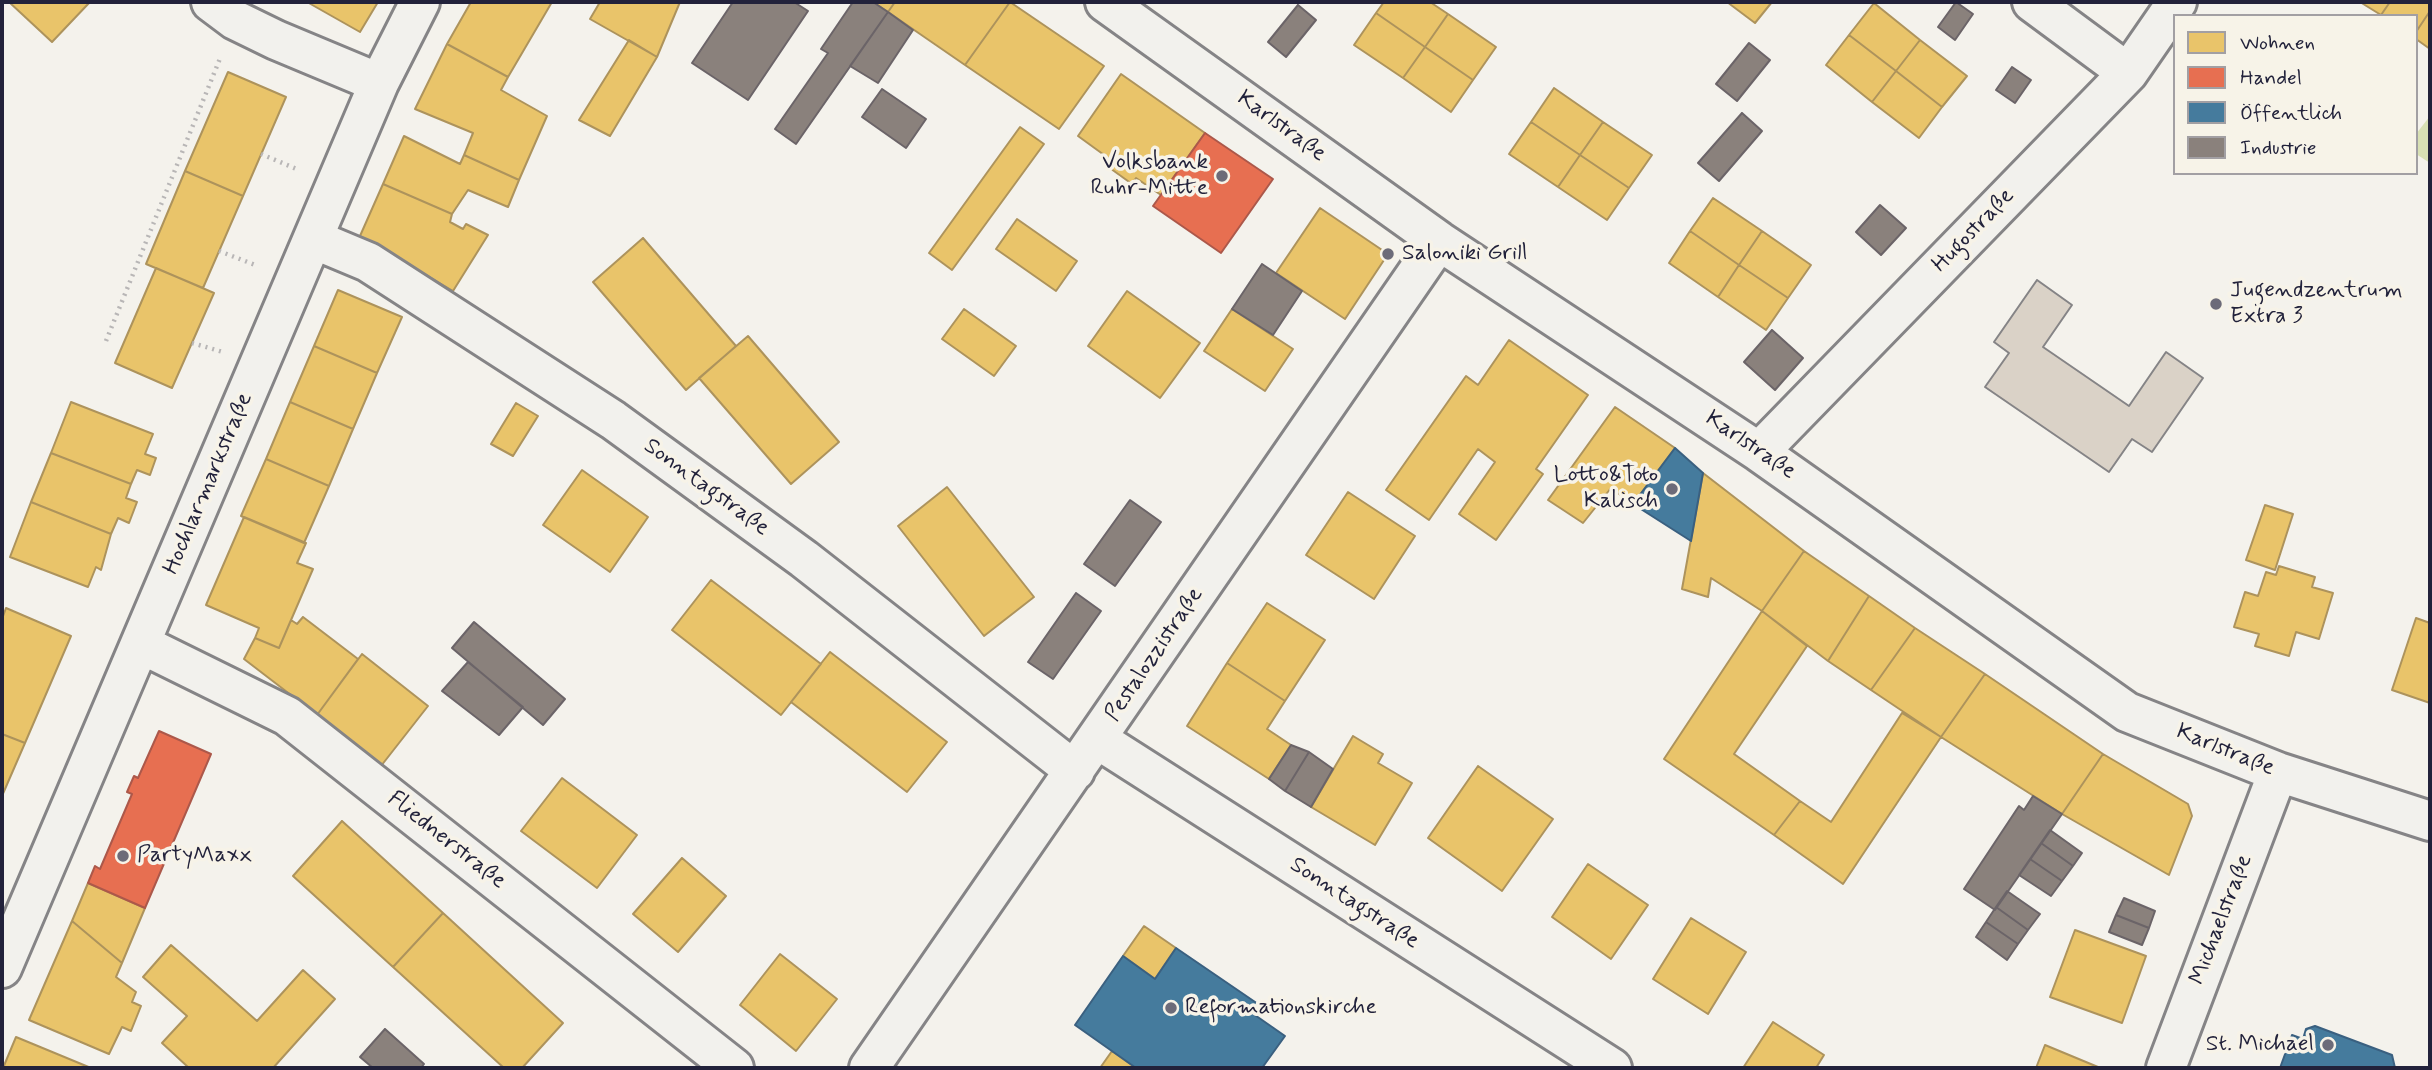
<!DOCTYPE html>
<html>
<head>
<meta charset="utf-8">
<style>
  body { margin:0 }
  #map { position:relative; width:2432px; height:1070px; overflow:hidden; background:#f4f2ec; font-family:Mynerve,sans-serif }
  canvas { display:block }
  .frame { position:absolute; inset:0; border:4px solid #22223b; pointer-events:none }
  .legend { position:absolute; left:2173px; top:14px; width:245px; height:161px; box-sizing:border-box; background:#f7f3e8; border:2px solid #a29fa3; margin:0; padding:9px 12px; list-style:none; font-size:21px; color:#22223b }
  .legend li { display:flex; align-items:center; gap:14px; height:35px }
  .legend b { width:35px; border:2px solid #a29fa3 }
</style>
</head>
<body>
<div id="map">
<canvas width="2432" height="1070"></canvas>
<div class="frame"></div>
<ul class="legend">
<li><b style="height:19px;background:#e9c46a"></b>Wohnen</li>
<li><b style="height:19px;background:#e76f51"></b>Handel</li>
<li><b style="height:19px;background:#457b9d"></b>Öffentlich</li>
<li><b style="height:19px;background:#8a817c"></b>Industrie</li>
</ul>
</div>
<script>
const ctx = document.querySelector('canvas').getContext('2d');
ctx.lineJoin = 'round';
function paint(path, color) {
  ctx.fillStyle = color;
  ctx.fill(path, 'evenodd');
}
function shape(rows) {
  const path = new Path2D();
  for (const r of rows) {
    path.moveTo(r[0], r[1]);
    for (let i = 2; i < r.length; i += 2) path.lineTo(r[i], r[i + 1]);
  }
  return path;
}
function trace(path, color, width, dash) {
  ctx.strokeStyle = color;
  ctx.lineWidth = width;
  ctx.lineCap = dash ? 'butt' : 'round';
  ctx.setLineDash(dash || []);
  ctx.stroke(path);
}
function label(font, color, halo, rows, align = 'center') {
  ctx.font = font + ' Mynerve,sans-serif';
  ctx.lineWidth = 7;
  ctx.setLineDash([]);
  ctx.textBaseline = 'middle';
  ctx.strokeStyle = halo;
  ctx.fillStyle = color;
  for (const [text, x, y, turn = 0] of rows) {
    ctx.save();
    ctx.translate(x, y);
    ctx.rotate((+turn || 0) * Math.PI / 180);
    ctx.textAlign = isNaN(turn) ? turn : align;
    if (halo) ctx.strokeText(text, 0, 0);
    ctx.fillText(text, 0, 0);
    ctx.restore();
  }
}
paint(shape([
  [2430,116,2430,163,2416,154,2416,134]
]), '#d8e0b4');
const homes = shape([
  [9,2,90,2,52,42,9,2],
  [307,2,378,2,360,32,307,2],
  [471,2,552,2,508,77,447,44,471,2],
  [600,2,680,2,657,57,590,19,600,2],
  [873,2,895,2,888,12,873,2],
  [895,2,1010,2,965,65,888,12,895,2],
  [1010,2,1104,66,1059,129,965,65,1010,2],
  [1384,2,1430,2,1448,14,1425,47,1376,13,1384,2],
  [1727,2,1772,2,1755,23,1727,2],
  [2360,2,2390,2,2381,15,2360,2],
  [2390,2,2430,2,2430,11,2416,32,2416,16,2381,15,2390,2],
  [1874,3,1920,40,1896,71,1849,35,1874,3],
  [2430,11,2430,49,2416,39,2416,32,2430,11],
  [1376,13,1425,47,1403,78,1354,45,1376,13],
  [1448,14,1496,47,1473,80,1425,47,1448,14],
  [1849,35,1896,71,1872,102,1826,65,1849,35],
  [629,40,657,57,610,136,579,120,629,40],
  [1920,40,1967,76,1942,107,1896,71,1920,40],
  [447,44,508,77,501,90,547,116,519,180,464,155,473,133,415,109,447,44],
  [1425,47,1473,80,1451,112,1403,78,1425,47],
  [1896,71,1942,107,1919,138,1872,102,1896,71],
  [228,72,286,97,243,196,185,171,228,72],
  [1121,74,1205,133,1161,195,1136,178,1132,184,1107,166,1111,160,1078,136,1121,74],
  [1554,88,1603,122,1580,155,1531,122,1554,88],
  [1531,122,1580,155,1558,187,1509,154,1531,122],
  [1603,122,1652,155,1629,188,1580,155,1603,122],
  [1020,127,1044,144,952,270,929,253,1020,127],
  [404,136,460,164,464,155,519,180,508,207,468,190,452,214,383,184,404,136],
  [1580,155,1629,188,1607,220,1558,187,1580,155],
  [185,171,243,196,203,288,146,264,185,171],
  [383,184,452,214,450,222,463,229,466,224,488,235,453,291,360,236,383,184],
  [1713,198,1762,231,1739,265,1690,231,1713,198],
  [1320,208,1388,254,1345,319,1276,273,1320,208],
  [1017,219,1077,261,1056,291,996,249,1017,219],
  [1690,231,1739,265,1718,297,1669,263,1690,231],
  [1762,231,1811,265,1788,298,1739,265,1762,231],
  [643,238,736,346,686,390,593,282,643,238],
  [1739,265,1788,298,1766,330,1718,297,1739,265],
  [156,268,214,293,172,388,115,363,156,268],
  [338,290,402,317,377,373,314,346,338,290],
  [1127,291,1200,343,1160,398,1088,346,1127,291],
  [964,309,1016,346,994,376,942,339,964,309],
  [1232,309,1293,349,1265,391,1204,351,1232,309],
  [748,336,839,442,791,484,699,378,748,336],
  [1509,340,1588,395,1536,469,1543,474,1496,540,1459,514,1495,462,1478,449,1429,520,1386,490,1466,376,1478,385,1509,340],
  [314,346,377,373,353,429,290,402,314,346],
  [71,402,153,434,145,454,156,458,150,475,137,470,131,484,51,453,71,402],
  [290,402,353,429,329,486,266,459,290,402],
  [516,403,538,416,513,456,491,444,516,403],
  [1615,407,1675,448,1633,504,1611,488,1583,523,1548,500,1615,407],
  [51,453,131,484,126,498,137,502,129,523,118,518,111,534,31,502,51,453],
  [266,459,329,486,304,543,241,516,266,459],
  [582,470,648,517,610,572,543,525,582,470],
  [1703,473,1804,551,1762,611,1711,578,1708,597,1682,589,1703,473],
  [947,487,1034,597,984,636,898,526,947,487],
  [1348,492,1415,536,1374,599,1306,555,1348,492],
  [31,502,111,534,101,570,96,567,88,587,10,557,31,502],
  [2265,505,2293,514,2275,570,2246,560,2265,505],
  [244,517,306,543,297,563,313,569,279,648,255,638,259,628,206,605,244,517],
  [1804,551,1869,596,1828,661,1762,611,1804,551],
  [2279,566,2315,577,2312,587,2333,593,2319,639,2296,632,2289,656,2255,646,2259,634,2234,627,2245,592,2258,596,2266,572,2276,575,2279,566],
  [711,580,821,664,781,715,672,630,711,580],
  [1869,596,1915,628,1871,690,1828,661,1869,596],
  [1267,603,1325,640,1285,701,1227,663,1267,603],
  [6,608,71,636,25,743,2,734,2,619,6,608],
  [1762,611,1807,646,1734,754,1800,801,1774,835,1664,759,1762,611],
  [303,617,358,659,317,715,244,659,255,638,279,648,291,620,297,624,303,617],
  [2416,618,2430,623,2430,703,2392,690,2416,618],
  [1915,628,1985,674,1941,737,1871,690,1915,628],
  [830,652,947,742,907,792,791,702,830,652],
  [362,654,428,706,381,766,317,715,362,654],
  [1227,663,1285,701,1267,729,1291,745,1269,779,1187,726,1227,663],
  [1985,674,2103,754,2062,814,1941,737,1985,674],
  [1902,713,1941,737,1843,884,1774,835,1800,801,1831,822,1902,713],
  [2,734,25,743,2,796,2,734],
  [1353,736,1383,754,1378,763,1412,783,1375,845,1311,807,1353,736],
  [2103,754,2188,804,2192,816,2169,875,2062,814,2103,754],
  [1478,766,1553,819,1502,891,1428,838,1478,766],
  [562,778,637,835,597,888,521,831,562,778],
  [342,821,443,913,393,967,293,876,342,821],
  [682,858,726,896,678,952,633,914,682,858],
  [1588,864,1648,905,1611,959,1552,917,1588,864],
  [88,883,145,908,122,963,72,921,88,883],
  [443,913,563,1023,522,1068,504,1068,393,967,443,913],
  [1691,918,1746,952,1708,1014,1653,979,1691,918],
  [72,921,122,963,116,977,136,992,132,1002,141,1006,131,1031,122,1027,109,1054,29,1020,72,921],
  [1144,926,1176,948,1155,979,1123,956,1144,926],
  [2075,930,2146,956,2122,1023,2050,997,2075,930],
  [171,945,257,1021,303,970,335,999,273,1068,189,1068,162,1043,187,1016,143,977,171,945],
  [780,954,837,999,796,1051,740,1005,780,954],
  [1773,1022,1824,1055,1816,1068,1743,1068,1773,1022],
  [16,1037,91,1068,3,1068,16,1037],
  [2045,1045,2098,1067,2098,1068,2036,1068,2045,1045],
  [1112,1051,1136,1068,1100,1068,1112,1051]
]);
paint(homes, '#e9c46a');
trace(homes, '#ad935c', 2);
const shops = shape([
  [1205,133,1273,179,1221,253,1153,206,1205,133],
  [159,731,211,754,145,908,88,883,95,866,100,869,132,794,127,792,134,776,138,778,159,731]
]);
paint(shops, '#e76f51');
trace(shops, '#ac584a', 2);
const public = shape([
  [1675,448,1703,473,1691,541,1633,504,1675,448],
  [1176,948,1258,1004,1252,1013,1285,1036,1262,1068,1136,1068,1075,1025,1123,956,1155,979,1176,948],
  [2315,1026,2392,1055,2395,1068,2280,1068,2292,1035,2303,1039,2306,1029,2315,1026]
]);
paint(public, '#457b9d');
trace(public, '#3a6080', 2);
const industry = shape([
  [733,2,794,2,808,11,748,100,692,63,733,2],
  [853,2,873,2,888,12,796,144,775,129,828,53,821,49,853,2],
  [1956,2,1973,14,1955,40,1938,27,1956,2],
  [1298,5,1316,20,1286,57,1268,42,1298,5],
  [888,12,913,30,878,83,850,66,888,12],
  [1749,43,1770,60,1737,101,1716,84,1749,43],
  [2012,67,2031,80,2015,103,1996,90,2012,67],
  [882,89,926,119,906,148,862,117,882,89],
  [1742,113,1762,131,1719,181,1698,163,1742,113],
  [1880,205,1906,228,1881,255,1856,232,1880,205],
  [1262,264,1302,291,1273,335,1232,309,1262,264],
  [1772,330,1803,358,1775,390,1744,362,1772,330],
  [1130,500,1161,522,1115,586,1084,564,1130,500],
  [1076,593,1101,611,1053,679,1028,662,1076,593],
  [474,622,565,699,543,725,452,648,474,622],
  [468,662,523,707,499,735,442,691,468,662],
  [1291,745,1309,752,1285,791,1269,779,1291,745],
  [1309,752,1333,769,1311,807,1285,791,1309,752],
  [2033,796,2062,814,1995,910,1964,889,2019,806,2024,810,2033,796],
  [2050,830,2082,853,2073,866,2041,843,2050,830],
  [2041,843,2073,866,2062,881,2030,859,2041,843],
  [2030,859,2062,881,2051,896,2019,875,2030,859],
  [2007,891,2040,914,2028,930,1996,907,2007,891],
  [2124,898,2155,911,2149,928,2116,915,2124,898],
  [1996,907,2028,930,2018,944,1986,922,1996,907],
  [2116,915,2149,928,2142,945,2109,932,2116,915],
  [1986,922,2018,944,2007,960,1976,937,1986,922],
  [385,1029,424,1064,421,1068,373,1068,360,1057,385,1029]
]);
paint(industry, '#8a817c');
trace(industry, '#6b6468', 2);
const building = shape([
  [2037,280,2072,305,2043,347,2129,406,2166,352,2203,378,2152,452,2132,439,2109,472,1985,387,2009,353,1994,342,2037,280]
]);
paint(building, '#dad2c7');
trace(building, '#858486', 2);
const minor = shape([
  [211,2,235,20,276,40,379,83],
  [1105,2,1439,241,1759,452,2127,712,2278,772,2430,821],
  [2032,2,2128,73],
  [313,239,368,262,613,420,804,559,1075,771],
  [1759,452,2128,73,2177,2],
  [141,644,287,716,734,1068],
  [1097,739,1612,1068],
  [2,968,379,83,420,2],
  [869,1068,1439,241],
  [2166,1068,2278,772]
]);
trace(minor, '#858486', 44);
trace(shape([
  [261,154,299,170],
  [219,251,258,266],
  [106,341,221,56],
  [192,343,223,352]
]), '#b8b6b6', 4.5, [2, 5]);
trace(minor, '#f2f1ed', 38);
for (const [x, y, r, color] of [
  [1222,176,7,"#6c6b79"],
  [1388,254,7,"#6c6b79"],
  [2216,304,7,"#6c6b79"],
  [1672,489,7,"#6c6b79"],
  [123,856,7,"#6c6b79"],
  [1171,1008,7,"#6c6b79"],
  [2328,1045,7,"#6c6b79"]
]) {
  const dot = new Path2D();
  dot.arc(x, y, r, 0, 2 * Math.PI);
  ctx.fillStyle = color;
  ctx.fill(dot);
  trace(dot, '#f7f3e8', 2.5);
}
label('23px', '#22223b', '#f7f3e8', [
  ["Karlstraße",1281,127,36],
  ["Hugostraße",1974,231,-46],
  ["Karlstraße",1750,446,34],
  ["Hochlarmarkstraße",209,484,-67],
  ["Sonntagstraße",706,488,36],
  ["Pestalozzistraße",1155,655,-56],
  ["Karlstraße",2225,751,22],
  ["Fliednerstraße",446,841,38],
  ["Sonntagstraße",1354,904,33],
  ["Michaelstraße",2222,920,-69]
]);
label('23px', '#22223b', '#f7f3e8', [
  ["Volksbank",1208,163,"right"],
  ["Ruhr-Mitte",1208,189,"right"],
  ["Saloniki Grill",1402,254],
  ["Jugendzentrum",2230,291],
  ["Extra 3",2230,317],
  ["Lotto&Toto",1658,476,"right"],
  ["Kalisch",1658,502,"right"],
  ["PartyMaxx",137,856],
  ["Reformationskirche",1185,1008],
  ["St. Michael",2314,1045,"right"]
], 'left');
</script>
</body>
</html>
